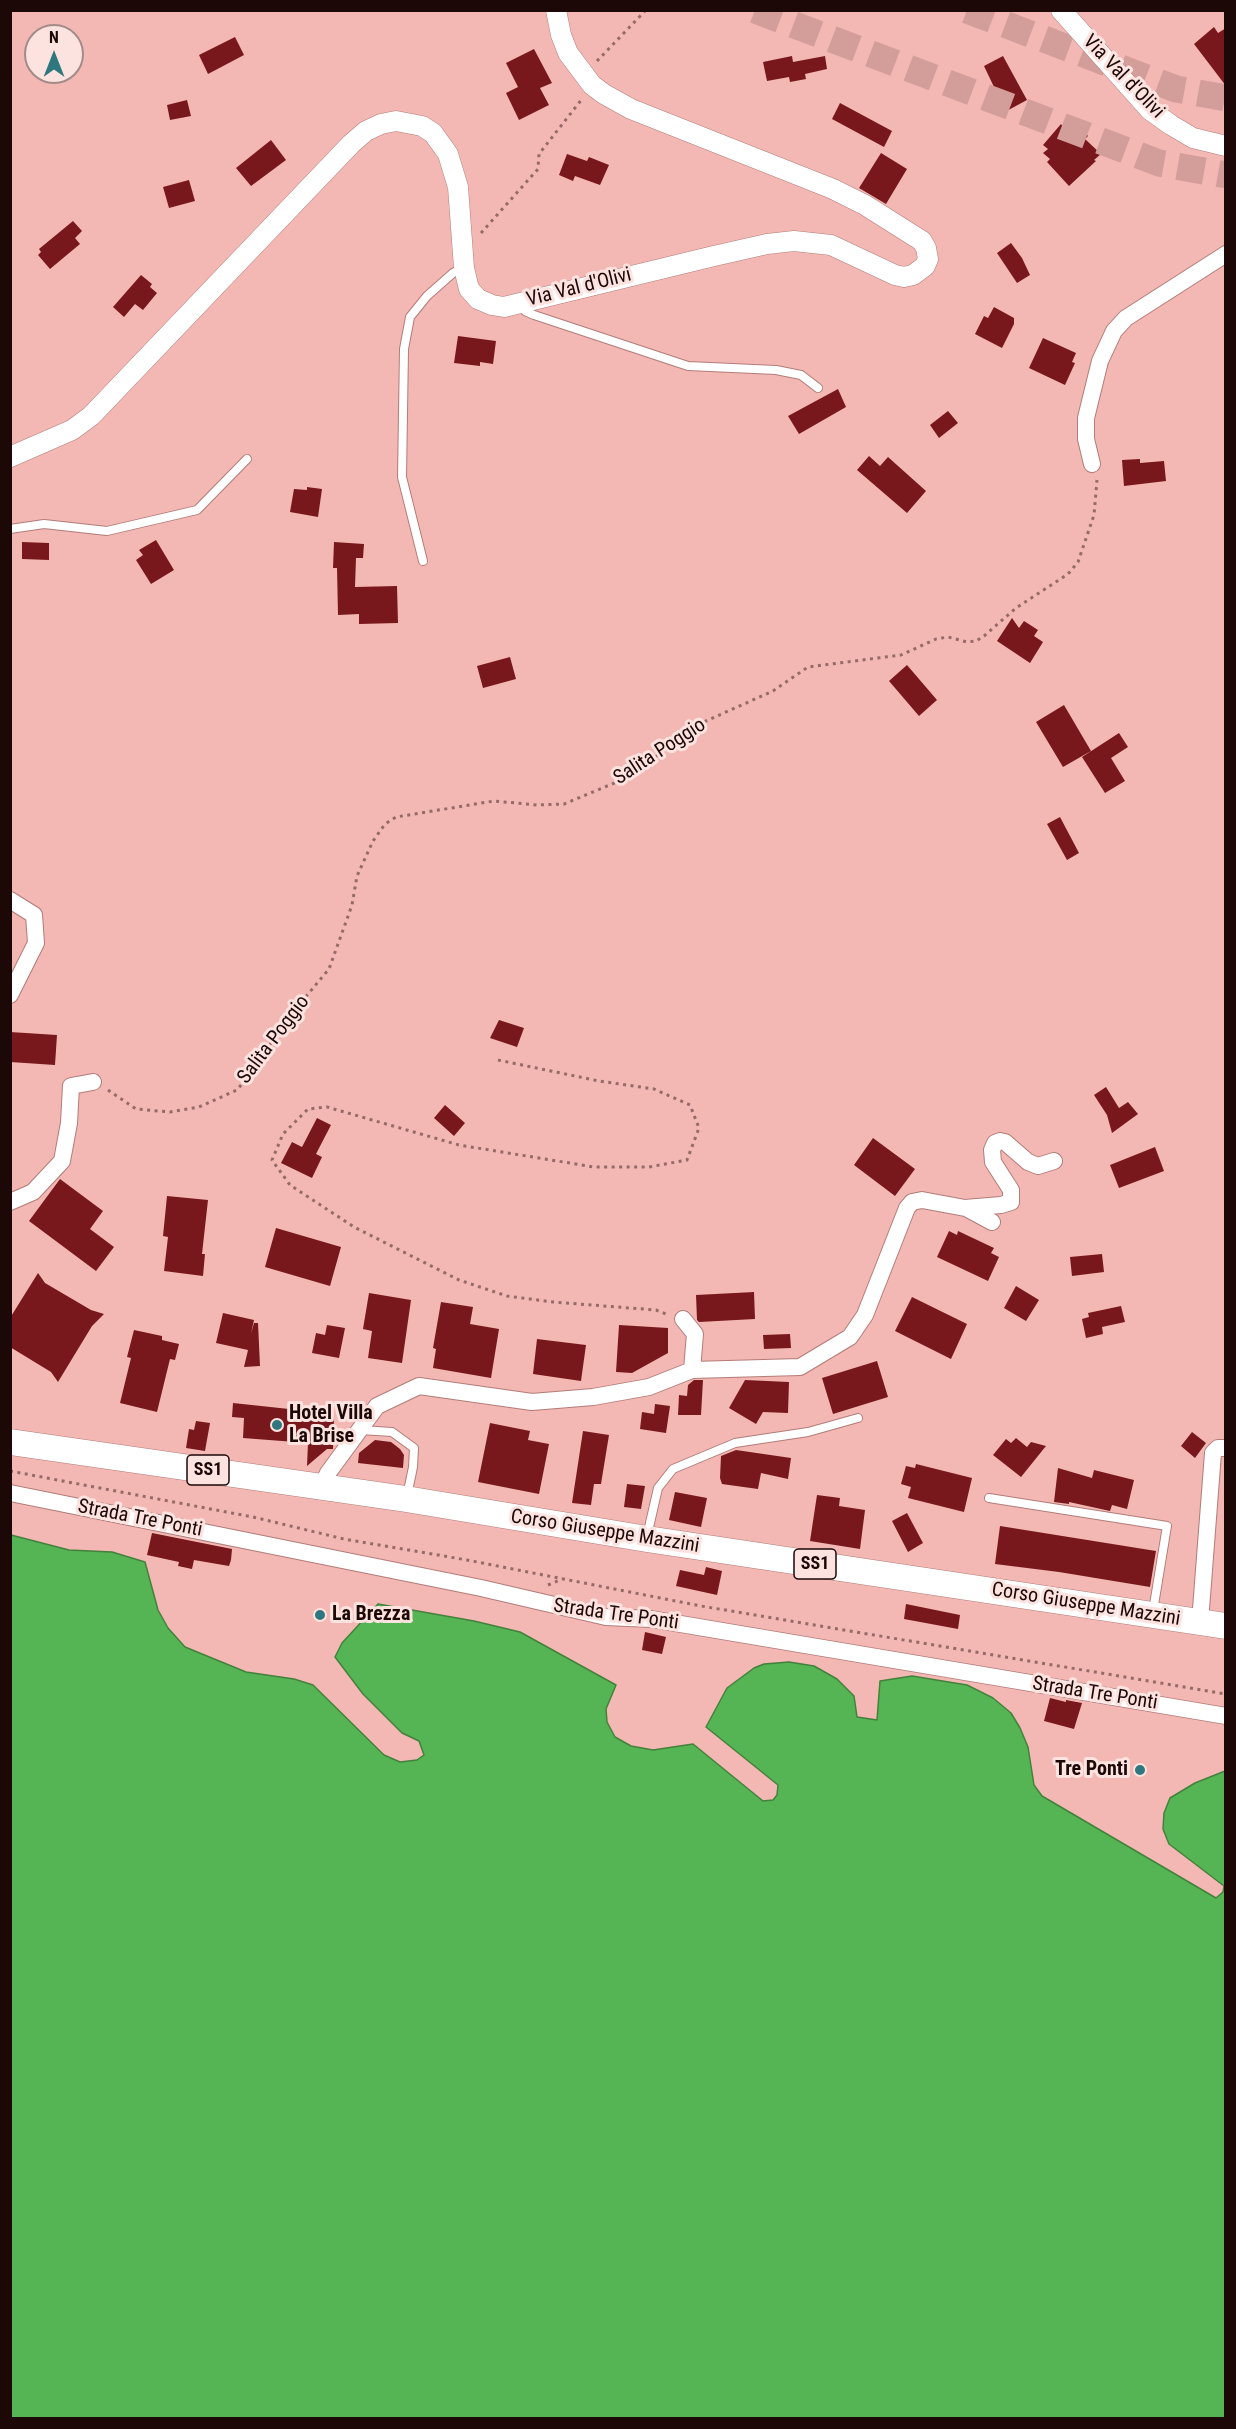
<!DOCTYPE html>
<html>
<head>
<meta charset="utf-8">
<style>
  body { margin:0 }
  #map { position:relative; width:1236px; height:2429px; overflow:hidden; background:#f3b8b3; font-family:"Roboto Condensed",sans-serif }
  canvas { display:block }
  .frame { position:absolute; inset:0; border:12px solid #1b0807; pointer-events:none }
  .north { position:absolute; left:24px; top:24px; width:60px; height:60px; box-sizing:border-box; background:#fce3e0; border:2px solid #a28b89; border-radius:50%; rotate:0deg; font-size:16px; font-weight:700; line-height:24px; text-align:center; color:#1b0807 }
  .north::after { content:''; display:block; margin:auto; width:21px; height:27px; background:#2e777e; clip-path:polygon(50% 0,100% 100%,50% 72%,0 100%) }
</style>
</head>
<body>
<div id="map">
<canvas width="1236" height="2429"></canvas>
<div class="frame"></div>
<div class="north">N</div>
</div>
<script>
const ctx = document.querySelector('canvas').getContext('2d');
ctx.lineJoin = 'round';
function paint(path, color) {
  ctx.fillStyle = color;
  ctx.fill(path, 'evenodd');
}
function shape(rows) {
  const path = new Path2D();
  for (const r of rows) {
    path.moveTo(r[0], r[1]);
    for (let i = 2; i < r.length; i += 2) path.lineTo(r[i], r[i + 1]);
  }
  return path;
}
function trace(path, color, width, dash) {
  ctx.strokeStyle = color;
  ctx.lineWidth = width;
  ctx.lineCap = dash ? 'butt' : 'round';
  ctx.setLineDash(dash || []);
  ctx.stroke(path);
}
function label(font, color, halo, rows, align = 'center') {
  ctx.font = font + ' "Roboto Condensed",sans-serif';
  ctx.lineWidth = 6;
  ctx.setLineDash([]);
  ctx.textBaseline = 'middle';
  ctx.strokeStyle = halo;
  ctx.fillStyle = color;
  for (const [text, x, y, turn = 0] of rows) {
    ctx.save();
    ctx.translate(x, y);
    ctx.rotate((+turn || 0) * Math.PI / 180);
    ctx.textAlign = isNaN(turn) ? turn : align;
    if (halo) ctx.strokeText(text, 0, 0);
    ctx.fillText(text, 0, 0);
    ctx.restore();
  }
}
const water = shape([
  [11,1535,69,1550,112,1552,145,1562,158,1610,168,1628,185,1647,246,1672,294,1679,313,1685,384,1755,400,1762,417,1760,424,1755,419,1741,402,1733,363,1694,335,1657,342,1643,378,1604,474,1621,520,1632,616,1685,606,1709,607,1722,615,1737,631,1746,653,1750,693,1744,763,1801,773,1800,777,1795,778,1785,706,1727,727,1688,754,1668,764,1664,789,1662,814,1666,837,1679,854,1696,857,1717,877,1720,880,1681,912,1676,967,1685,993,1698,1011,1713,1020,1728,1028,1747,1034,1785,1042,1796,1216,1898,1223,1892,1224,1886,1169,1844,1163,1829,1164,1813,1170,1798,1195,1783,1225,1771,1225,2418,11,2418,11,1535]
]);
paint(water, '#55b554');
trace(water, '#44813d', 1.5);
paint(shape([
  [1214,27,1218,33,1226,28,1226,86,1194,44],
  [235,37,244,55,208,74,199,55],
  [534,49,552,83,540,88,549,105,519,120,506,93,518,87,506,63],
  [792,56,793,62,825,56,827,69,805,74,806,79,790,82,789,77,767,81,763,62],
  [1003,56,1027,100,1001,114,988,90,994,87,984,66],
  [187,100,191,116,170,120,167,105],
  [840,103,892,131,884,147,832,119],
  [1071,118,1088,136,1085,139,1101,154,1094,160,1096,161,1069,186,1047,162,1050,159,1043,153,1048,149,1043,145,1061,124,1063,127],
  [271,140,286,160,251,186,236,168],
  [881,153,907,169,886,204,859,188],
  [567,154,587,161,589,157,609,165,600,185,575,176,573,181,559,175],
  [189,180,195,201,169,208,163,187],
  [73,221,82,231,75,238,80,244,50,269,38,255,41,252,39,249],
  [1011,243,1022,258,1030,275,1017,283,997,253],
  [141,275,152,284,150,287,157,293,143,310,135,304,124,317,113,307],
  [994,307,1014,318,1014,324,1002,348,975,334,984,316,988,318],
  [458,336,496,341,493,364,480,362,480,366,454,363],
  [1043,338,1076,353,1072,362,1075,363,1065,385,1029,368],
  [838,389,846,407,799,434,788,416],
  [948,411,958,423,939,438,930,425],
  [869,456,880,466,888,457,926,491,907,513,857,470],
  [1140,459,1140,463,1164,461,1166,481,1124,486,1122,460],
  [307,487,322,489,318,517,290,512,294,489,307,490],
  [156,540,174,570,151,584,136,560,143,555,139,550],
  [22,542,49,543,49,560,22,559],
  [334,542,364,544,363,558,356,558,355,587,397,586,398,623,359,624,359,614,338,615,337,568,333,568],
  [1012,618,1019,628,1024,621,1038,630,1034,636,1043,642,1030,663,997,641],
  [510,657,516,679,483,688,477,666],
  [907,665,937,700,919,716,889,681],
  [1064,705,1091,751,1063,767,1036,722],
  [1119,733,1128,747,1111,758,1125,781,1105,793,1082,757],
  [1060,817,1079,853,1067,860,1047,824],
  [499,1020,524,1028,517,1047,490,1038],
  [10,1032,57,1035,55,1065,10,1062],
  [1106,1087,1119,1108,1128,1102,1138,1114,1112,1133,1107,1115,1094,1095],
  [445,1105,465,1123,454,1136,434,1118],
  [317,1118,331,1125,316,1154,322,1157,312,1178,281,1163,292,1142,302,1147],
  [873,1138,915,1169,895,1196,854,1165],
  [1155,1147,1164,1171,1119,1188,1110,1165],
  [60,1179,103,1211,90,1229,114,1247,96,1271,29,1221],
  [167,1196,208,1200,202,1254,205,1254,203,1276,164,1271,168,1237,163,1236],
  [276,1228,341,1247,330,1286,265,1267],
  [949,1231,957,1235,958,1231,994,1248,991,1253,999,1257,988,1281,937,1257],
  [1102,1254,1104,1272,1072,1276,1070,1257],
  [38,1273,45,1283,91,1310,104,1314,92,1326,58,1382,51,1372,10,1347,10,1318],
  [1016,1286,1039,1300,1026,1321,1004,1308],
  [754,1292,755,1319,699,1322,697,1320,696,1295],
  [369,1293,411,1300,402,1363,368,1358,372,1331,363,1329],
  [912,1297,967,1324,951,1359,895,1331],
  [441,1302,473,1307,470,1324,499,1329,491,1378,433,1368,436,1349,433,1348],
  [1121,1306,1125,1322,1102,1327,1103,1334,1086,1338,1082,1319,1089,1317,1088,1313],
  [223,1313,254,1320,251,1334,254,1323,258,1323,260,1366,244,1367,248,1350,216,1343],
  [327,1325,345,1328,339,1358,312,1353,316,1333,325,1335],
  [619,1325,668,1328,668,1353,632,1373,616,1372],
  [134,1330,162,1336,162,1340,179,1344,175,1360,170,1359,157,1412,120,1403,131,1358,127,1357],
  [790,1334,791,1348,764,1349,763,1335],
  [537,1339,586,1345,581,1381,533,1374],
  [877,1361,888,1397,833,1414,822,1378],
  [694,1380,703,1380,701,1415,678,1415,679,1395,687,1396,688,1385],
  [745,1380,789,1382,788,1413,763,1412,756,1424,729,1408],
  [233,1403,289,1409,288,1415,334,1417,333,1449,327,1449,307,1466,308,1443,243,1438,244,1418,232,1417],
  [655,1404,670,1406,666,1433,640,1429,642,1412,654,1414],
  [196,1421,210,1423,205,1451,186,1448,189,1429,194,1430],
  [490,1423,530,1431,528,1440,549,1444,539,1494,478,1482],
  [583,1431,609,1435,601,1484,594,1484,591,1505,572,1503],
  [1192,1432,1206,1443,1195,1458,1181,1446],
  [1016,1438,1027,1447,1031,1442,1046,1446,1021,1477,993,1455,1006,1439,1011,1443],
  [375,1440,391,1442,400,1449,404,1455,403,1468,358,1463,359,1453],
  [736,1450,791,1458,788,1479,761,1473,758,1489,722,1484,720,1478,721,1456],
  [916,1464,972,1478,964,1512,908,1498,911,1487,901,1484,906,1466,915,1468],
  [1058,1468,1092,1478,1094,1470,1134,1480,1127,1509,1112,1505,1110,1511,1069,1502,1069,1504,1054,1502],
  [627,1484,645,1486,641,1509,624,1507],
  [675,1492,707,1498,701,1527,669,1520],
  [817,1495,840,1498,839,1506,865,1510,860,1549,810,1541],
  [907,1513,923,1543,908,1552,892,1521],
  [1000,1526,1156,1551,1150,1587,1059,1572,995,1564],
  [152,1533,232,1549,231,1560,229,1566,194,1560,192,1569,178,1566,179,1562,147,1555],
  [706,1567,722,1571,717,1595,676,1586,680,1570,704,1575],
  [906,1604,960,1615,958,1629,904,1619],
  [645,1632,666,1637,662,1654,642,1650],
  [1050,1698,1066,1702,1066,1700,1082,1703,1074,1729,1044,1721]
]), '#78181d');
trace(shape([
  [755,10,1159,163,1226,175],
  [967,10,1176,89,1226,98]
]), '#d39e99', 27, [27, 14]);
const service = shape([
  [522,303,525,311,534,315,688,366,776,370,801,375,818,388],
  [10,529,44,524,107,531,197,510,247,459],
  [423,561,402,477,404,349,410,317,427,296,453,273,463,268],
  [361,1430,392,1432,414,1448,413,1467,407,1496],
  [989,1498,1167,1526,1153,1611],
  [647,1536,658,1488,673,1469,735,1443,808,1432,858,1418]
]);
const minor = shape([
  [1092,464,1086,439,1086,418,1100,361,1114,331,1126,318,1226,254],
  [10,900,34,915,36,943,10,995],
  [10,1202,33,1192,62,1161,69,1123,71,1086,93,1082],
  [966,1208,992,1222],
  [683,1319,695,1334,692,1370],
  [321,1488,328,1473,377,1406,419,1386,532,1402,593,1397,649,1387,692,1370,800,1367,850,1337,865,1315,907,1208,912,1202,922,1200,965,1208,1001,1205,1011,1202,1011,1190,993,1162,992,1150,995,1143,1000,1141,1005,1142,1028,1162,1038,1166,1054,1161],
  [10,1493,481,1588,606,1617,651,1619,1226,1716],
  [1200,1622,1213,1453,1218,1448,1226,1448]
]);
const tertiary = shape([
  [1061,10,1150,110,1171,125,1193,138,1226,146],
  [10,457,72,430,91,416,351,144,366,131,381,124,396,121,422,126,433,133,448,154,458,187,464,268,469,289,478,299,492,305,504,307,714,256,767,244,794,241,831,245,895,275,904,277,913,275,925,266,928,259,926,248,922,241,865,205,833,189,631,109,604,94,592,85,568,53,561,35,556,10]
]);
const primary = shape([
  [10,1442,406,1499,647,1539,1226,1626]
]);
trace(service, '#b37c79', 10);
trace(minor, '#b37c79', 18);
trace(tertiary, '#b37c79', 21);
trace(primary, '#b37c79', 27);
trace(shape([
  [597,61,646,10],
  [481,233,538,169,539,154,582,99],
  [498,1060,599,1081,654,1089,690,1105,699,1128,687,1160,649,1167,594,1167,459,1145,327,1107,308,1109,283,1134,272,1160,290,1185,354,1227,459,1280,507,1296,553,1302,656,1310,666,1314],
  [108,1090,136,1109,170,1112,199,1107,237,1090,255,1068,283,1024,329,969,352,905,357,876,373,841,385,824,396,817,494,801,537,805,564,804,624,779,651,761,688,729,773,691,808,667,901,655,936,639,948,637,967,642,976,641,984,636,1016,608,1068,574,1078,562,1094,515,1097,480],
  [10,1471,253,1517,344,1539,467,1560,701,1606,1226,1694],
  [548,1585,562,1579]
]), '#956b68', 3, [3, 4.5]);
trace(service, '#fff', 8);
trace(minor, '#fff', 16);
trace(tertiary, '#fff', 20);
trace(primary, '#fff', 26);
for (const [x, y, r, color] of [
  [277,1425,6,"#2e777e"],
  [320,1615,6,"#2e777e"],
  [1140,1770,6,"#2e777e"]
]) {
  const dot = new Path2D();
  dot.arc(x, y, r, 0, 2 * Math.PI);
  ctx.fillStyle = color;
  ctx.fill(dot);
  trace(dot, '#fce3e0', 2);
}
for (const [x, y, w] of [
  [208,1470,42],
  [815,1564,42]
]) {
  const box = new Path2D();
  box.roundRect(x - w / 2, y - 15, w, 30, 4.5);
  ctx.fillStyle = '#fce3e0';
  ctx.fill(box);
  trace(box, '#1b0807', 1.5);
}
label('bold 18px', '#1b0807', null, [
  ["SS1",208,1470],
  ["SS1",815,1564]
]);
label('20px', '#1b0807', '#fce3e0', [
  ["Via Val d'Olivi",1123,77,46],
  ["Via Val d'Olivi",579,288,-14],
  ["Salita Poggio",660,752,-33],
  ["Salita Poggio",274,1040,-53],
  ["Strada Tre Ponti",140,1519,11],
  ["Corso Giuseppe Mazzini",605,1532,9],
  ["Corso Giuseppe Mazzini",1086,1605,9],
  ["Strada Tre Ponti",616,1615,8],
  ["Strada Tre Ponti",1095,1694,9]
]);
label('bold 20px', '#1b0807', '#fce3e0', [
  ["Hotel Villa",289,1414],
  ["La Brise",289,1437],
  ["La Brezza",332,1615],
  ["Tre Ponti",1128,1770,"right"]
], 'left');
</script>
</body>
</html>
